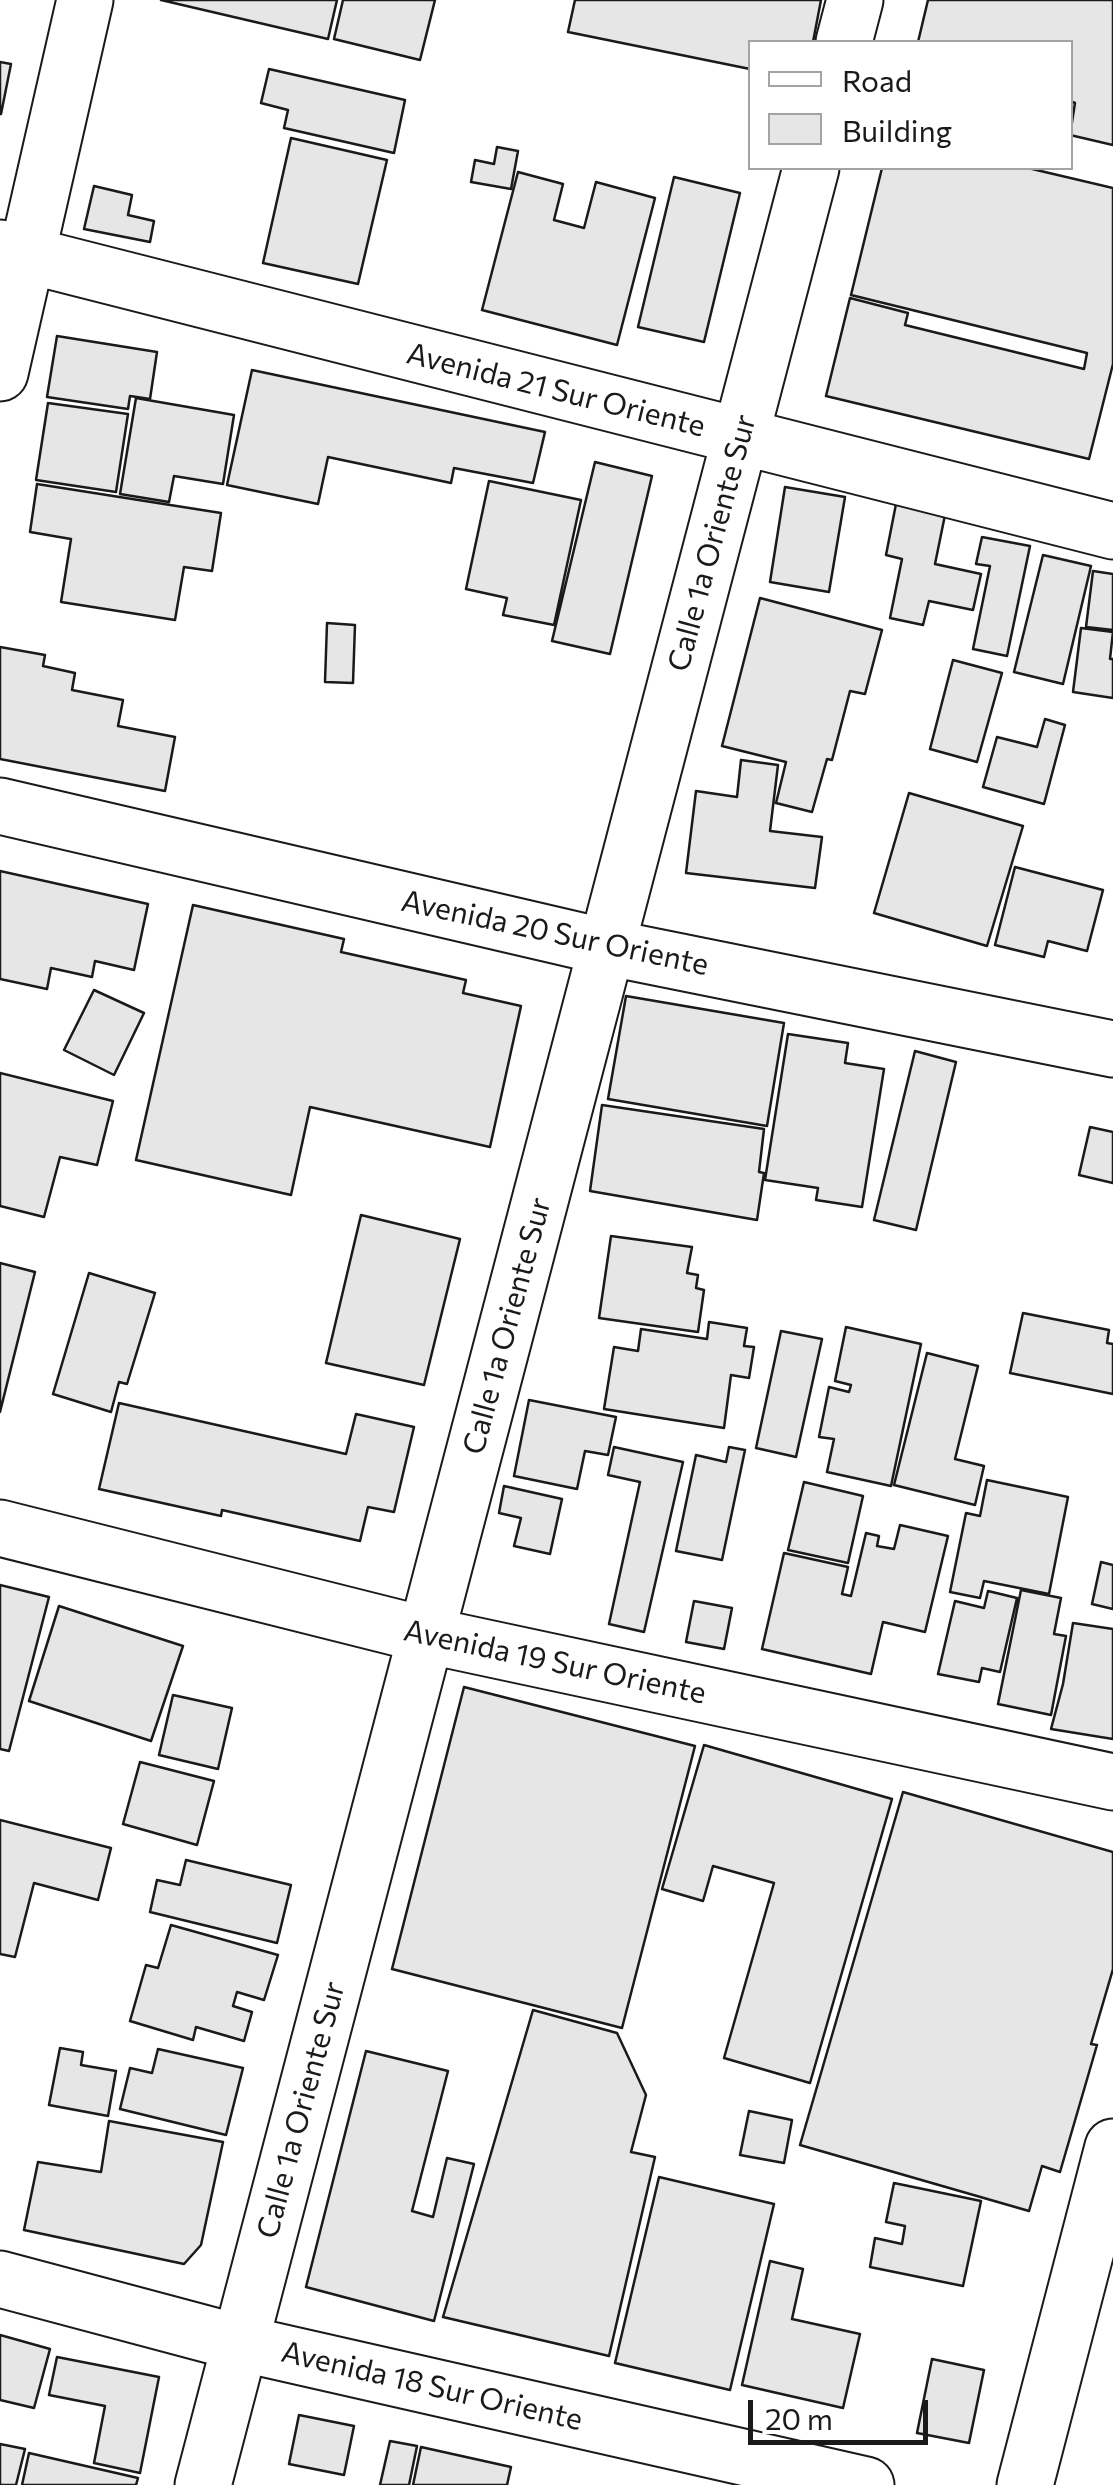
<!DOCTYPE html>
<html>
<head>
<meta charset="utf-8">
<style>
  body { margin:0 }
  #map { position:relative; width:1113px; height:2485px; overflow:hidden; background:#fff; font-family:Commissioner,sans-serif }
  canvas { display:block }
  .legend { position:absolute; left:748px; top:40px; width:325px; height:130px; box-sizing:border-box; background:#fff; border:2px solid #a3a3a3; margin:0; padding:12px 18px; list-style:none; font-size:30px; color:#1a1a1a }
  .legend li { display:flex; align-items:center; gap:20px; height:50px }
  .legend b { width:50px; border:2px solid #a3a3a3 }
  .scale { position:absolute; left:748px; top:2400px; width:180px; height:45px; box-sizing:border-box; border:5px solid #1a1a1a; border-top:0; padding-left:12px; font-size:30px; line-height:35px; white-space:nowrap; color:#1a1a1a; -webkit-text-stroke:8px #fff; paint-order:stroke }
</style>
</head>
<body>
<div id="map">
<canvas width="1113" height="2485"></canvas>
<ul class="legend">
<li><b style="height:12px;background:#fff"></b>Road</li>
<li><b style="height:28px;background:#e6e6e6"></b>Building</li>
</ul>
<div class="scale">20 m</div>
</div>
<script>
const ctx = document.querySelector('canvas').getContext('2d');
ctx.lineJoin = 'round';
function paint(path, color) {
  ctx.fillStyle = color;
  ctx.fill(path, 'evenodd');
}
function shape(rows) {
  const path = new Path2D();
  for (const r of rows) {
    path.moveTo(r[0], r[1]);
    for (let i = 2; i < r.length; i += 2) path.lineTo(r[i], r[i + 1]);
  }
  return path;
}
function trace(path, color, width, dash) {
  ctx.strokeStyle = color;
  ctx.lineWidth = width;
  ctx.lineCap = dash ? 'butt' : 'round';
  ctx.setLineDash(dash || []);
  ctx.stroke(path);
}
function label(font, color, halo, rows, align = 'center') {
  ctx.font = font + ' Commissioner,sans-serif';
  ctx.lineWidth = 8;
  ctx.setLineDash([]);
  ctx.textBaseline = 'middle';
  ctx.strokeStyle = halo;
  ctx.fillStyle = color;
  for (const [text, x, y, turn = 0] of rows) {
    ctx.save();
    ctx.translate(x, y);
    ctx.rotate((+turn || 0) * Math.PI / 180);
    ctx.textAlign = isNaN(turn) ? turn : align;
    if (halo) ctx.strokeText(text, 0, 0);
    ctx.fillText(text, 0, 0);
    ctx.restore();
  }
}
const building = shape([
  [161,0,337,0,328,39,161,0],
  [343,0,435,0,420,60,334,39,343,0],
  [575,0,821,0,813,42,750,42,750,69,568,32,575,0],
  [928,0,1113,0,1113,145,1070,135,1075,103,1070,101,1070,42,918,42,928,0],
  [0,62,11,64,1,114,0,114,0,62],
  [269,69,405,100,394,153,284,128,288,110,261,103,269,69],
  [291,138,387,160,358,284,263,263,291,138],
  [497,147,518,151,511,189,471,182,475,160,494,164,497,147],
  [882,168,1028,168,1113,188,1113,364,1089,459,826,396,850,298,908,313,905,325,1084,369,1087,353,851,295,882,168],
  [518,172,563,184,554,220,584,228,596,182,655,198,617,345,482,310,518,172],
  [674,177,740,193,704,342,638,327,674,177],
  [94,186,132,195,128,215,154,221,150,242,84,229,94,186],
  [57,336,157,352,150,399,130,396,128,409,47,397,57,336],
  [252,370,545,432,533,483,454,468,451,483,328,457,318,504,227,485,252,370],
  [136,398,234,415,223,484,174,476,169,502,120,494,136,398],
  [48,403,128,414,116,492,36,480,48,403],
  [595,462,652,476,610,654,552,641,595,462],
  [489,481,581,500,554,625,503,615,507,598,466,589,489,481],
  [37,484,221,513,212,571,184,567,175,620,61,602,71,539,30,532,37,484],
  [785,487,845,497,829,592,770,582,785,487],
  [896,504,945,515,935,564,981,574,973,610,929,601,923,625,890,618,902,559,886,555,896,504],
  [982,537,1030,546,1007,656,973,649,990,566,976,564,982,537],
  [1043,555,1091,566,1063,684,1014,672,1043,555],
  [1093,571,1113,574,1113,630,1086,627,1093,571],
  [760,598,882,630,865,694,850,691,832,760,827,759,812,812,776,803,786,762,722,746,760,598],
  [327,623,355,625,353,683,325,682,327,623],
  [1081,628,1113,632,1110,659,1113,659,1113,698,1073,692,1081,628],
  [0,647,45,655,43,666,75,673,72,690,123,700,118,726,175,737,165,791,0,759,0,647],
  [953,660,1002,673,977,762,930,749,953,660],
  [1045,719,1065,725,1044,804,983,787,997,737,1037,747,1045,719],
  [741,760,778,765,770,831,822,837,815,888,686,873,696,791,737,797,741,760],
  [909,793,1023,826,987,946,874,913,909,793],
  [1015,867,1103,890,1087,951,1048,941,1044,957,995,945,1015,867],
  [0,871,148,904,134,970,95,961,92,977,51,968,47,989,0,979,0,871],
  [193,905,344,939,341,952,466,980,463,993,521,1006,490,1147,310,1107,291,1195,136,1160,193,905],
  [94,990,144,1013,114,1075,64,1050,94,990],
  [626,996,784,1023,767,1126,608,1099,626,996],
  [788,1034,848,1043,845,1063,884,1069,862,1207,816,1200,818,1188,765,1180,788,1034],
  [915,1051,956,1062,916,1230,874,1220,915,1051],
  [0,1073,113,1101,97,1165,60,1157,44,1217,0,1206,0,1073],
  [602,1105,764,1129,759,1172,764,1173,757,1220,590,1191,602,1105],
  [1090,1127,1113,1132,1113,1183,1079,1175,1090,1127],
  [361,1215,460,1239,424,1385,326,1363,361,1215],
  [611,1236,692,1247,687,1273,698,1275,696,1288,704,1290,698,1332,599,1318,611,1236],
  [0,1263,35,1272,0,1412,0,1263],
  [89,1273,155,1293,127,1384,119,1382,111,1412,53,1394,89,1273],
  [1023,1313,1109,1330,1107,1343,1113,1344,1113,1394,1010,1373,1023,1313],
  [709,1322,747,1328,744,1346,754,1347,749,1378,731,1375,724,1428,604,1409,614,1347,638,1351,641,1329,707,1339,709,1322],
  [846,1327,921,1344,891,1486,827,1472,834,1439,819,1437,829,1387,849,1392,851,1385,835,1381,846,1327],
  [781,1331,822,1339,796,1457,756,1448,781,1331],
  [927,1353,978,1366,955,1459,984,1466,975,1505,894,1485,927,1353],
  [529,1400,616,1417,608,1455,585,1451,577,1489,514,1476,529,1400],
  [119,1403,346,1454,356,1414,414,1427,394,1512,368,1507,360,1541,222,1510,221,1516,99,1489,119,1403],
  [614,1447,683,1462,644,1632,609,1624,640,1482,608,1475,614,1447],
  [729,1447,745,1450,722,1560,676,1551,696,1455,726,1462,729,1447],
  [987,1480,1068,1497,1049,1594,984,1581,980,1598,950,1592,966,1513,980,1516,987,1480],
  [804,1482,863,1496,848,1563,788,1550,804,1482],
  [504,1486,562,1499,550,1554,514,1546,521,1518,499,1513,504,1486],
  [900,1525,948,1536,925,1632,883,1622,871,1674,762,1649,784,1553,848,1567,842,1594,851,1596,866,1533,879,1536,877,1546,894,1549,900,1525],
  [1101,1562,1113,1565,1113,1609,1092,1604,1101,1562],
  [0,1585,49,1597,9,1751,0,1749,0,1585],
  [1021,1590,1061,1598,1054,1634,1066,1636,1051,1715,998,1704,1021,1590],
  [988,1591,1017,1598,1000,1672,982,1668,979,1682,938,1674,955,1601,984,1608,988,1591],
  [694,1601,732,1608,724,1649,686,1642,694,1601],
  [59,1606,183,1646,151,1741,29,1701,59,1606],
  [1073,1623,1113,1629,1113,1739,1051,1729,1063,1684,1073,1623],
  [464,1687,695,1746,622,2028,392,1969,464,1687],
  [173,1695,232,1708,218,1769,159,1755,173,1695],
  [704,1745,892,1799,810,2083,724,2058,774,1883,713,1866,703,1901,662,1889,704,1745],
  [140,1762,214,1781,197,1845,123,1824,140,1762],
  [903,1792,1113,1852,1113,1969,1091,2044,1097,2045,1060,2172,1042,2166,1029,2211,800,2145,903,1792],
  [0,1820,111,1848,98,1900,34,1883,15,1957,0,1954,0,1820],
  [186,1860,291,1885,277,1943,150,1912,157,1880,180,1885,186,1860],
  [171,1925,278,1955,264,2000,237,1992,233,2006,252,2012,244,2041,196,2027,193,2040,130,2021,146,1965,158,1968,171,1925],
  [533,2010,617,2033,646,2095,631,2152,655,2157,609,2356,443,2317,533,2010],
  [60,2048,83,2052,81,2065,116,2071,108,2116,49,2105,60,2048],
  [158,2049,243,2068,226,2135,120,2109,130,2068,152,2073,158,2049],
  [366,2051,448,2071,412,2211,433,2217,447,2158,474,2164,434,2321,306,2287,366,2051],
  [749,2111,792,2120,784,2163,740,2155,749,2111],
  [109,2121,223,2142,201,2245,184,2264,24,2230,38,2162,101,2172,109,2121],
  [659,2177,774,2204,730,2390,615,2363,659,2177],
  [894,2183,981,2201,963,2286,870,2267,875,2238,902,2244,905,2226,886,2222,894,2183],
  [770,2261,803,2269,792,2319,860,2334,843,2408,742,2385,770,2261],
  [0,2335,50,2349,34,2408,0,2400,0,2335],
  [57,2357,159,2377,140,2473,94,2463,105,2406,49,2395,57,2357],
  [932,2359,984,2370,969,2443,917,2433,932,2359],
  [299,2415,354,2426,344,2475,289,2464,299,2415],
  [390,2441,417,2446,409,2485,380,2485,390,2441],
  [0,2444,25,2449,16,2485,0,2485,0,2444],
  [421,2447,511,2467,507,2485,413,2485,421,2447],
  [29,2453,138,2478,136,2485,22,2485,29,2453]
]);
paint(building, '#e6e6e6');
trace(building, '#1a1a1a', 2.5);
const street = shape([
  [844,42,855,0],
  [0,248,1113,531],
  [0,373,85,0],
  [0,806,606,947,1113,1049],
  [0,1528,426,1635,1113,1782],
  [0,2279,240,2343,866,2485],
  [203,2485,811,168]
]);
const secondary = shape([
  [1025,2485,1113,2147]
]);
trace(street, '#1a1a1a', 59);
trace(secondary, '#1a1a1a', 59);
trace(street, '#fff', 55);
trace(secondary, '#fff', 55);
label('30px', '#1a1a1a', '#fff', [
  ["Avenida 21 Sur Oriente",556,390,14],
  ["Calle 1a Oriente Sur",712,543,-75],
  ["Avenida 20 Sur Oriente",555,933,12],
  ["Calle 1a Oriente Sur",507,1326,-75],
  ["Avenida 19 Sur Oriente",555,1662,12],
  ["Calle 1a Oriente Sur",301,2110,-75],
  ["Avenida 18 Sur Oriente",432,2386,13]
]);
</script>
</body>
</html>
